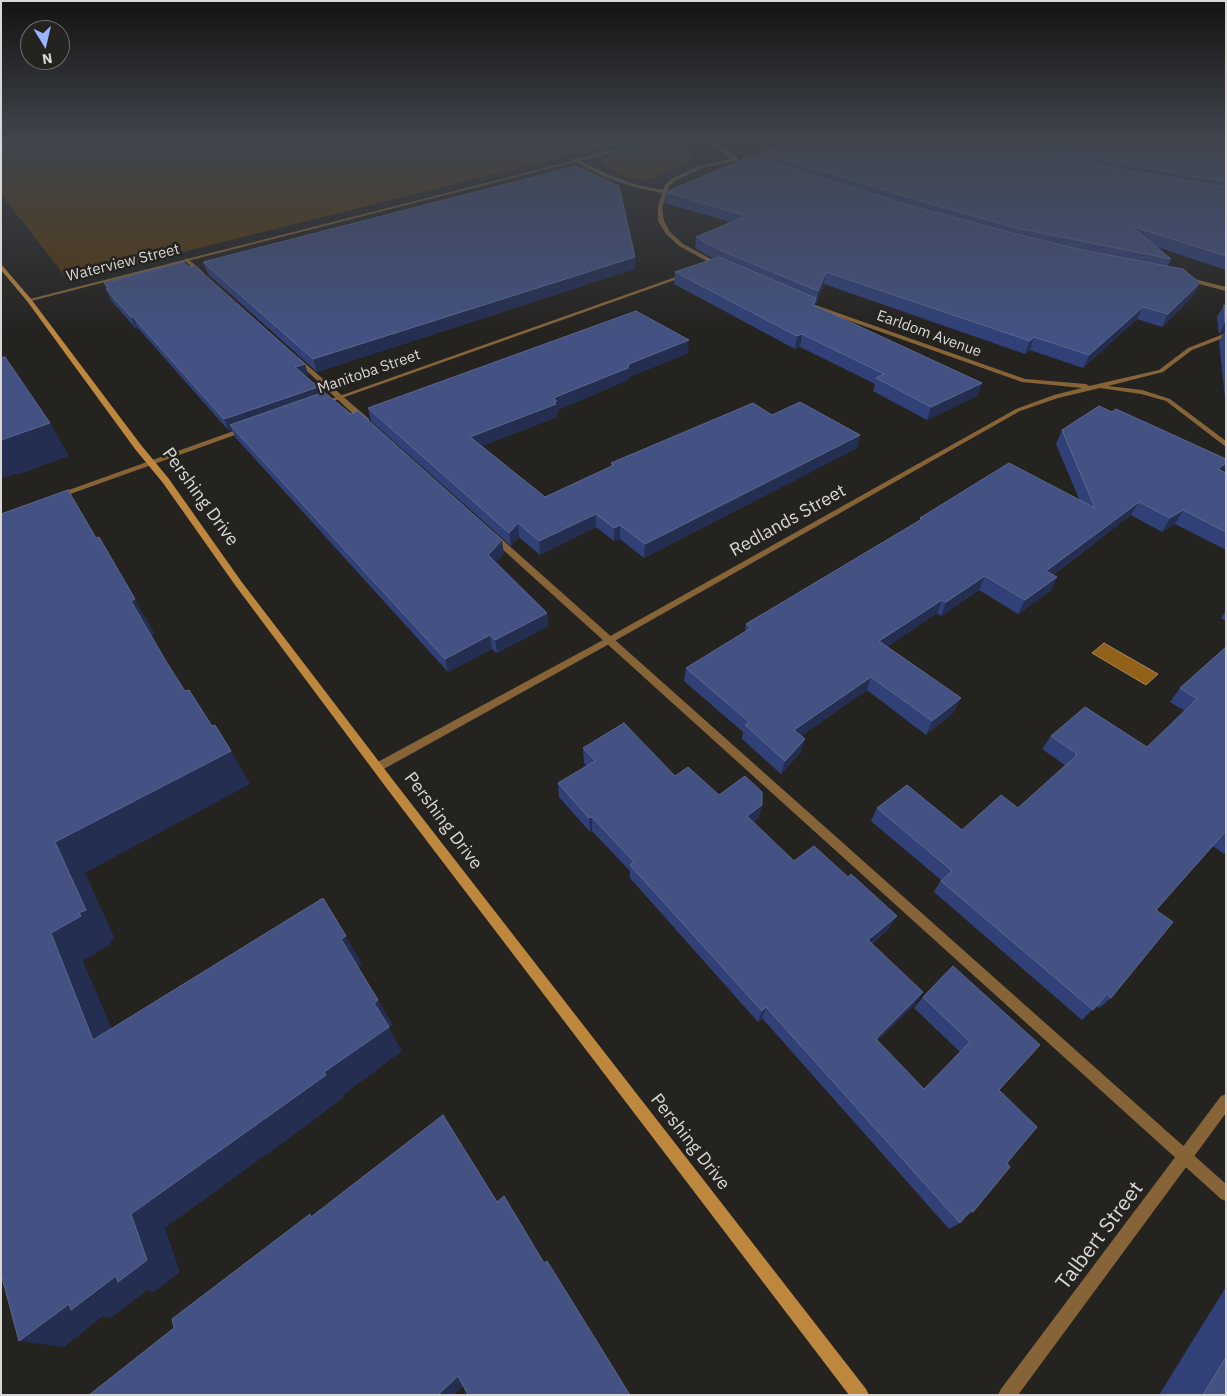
<!DOCTYPE html>
<html>
<head>
<meta charset="utf-8">
<style>
  body { margin:0 }
  #map { position:relative; width:1227px; height:1396px; overflow:hidden; background:#252320; font-family:"IBM Plex Sans",sans-serif }
  canvas { display:block }
  .frame { position:absolute; inset:0; border:2px solid #dad8d6; pointer-events:none }
  .north { position:absolute; left:20px; top:20px; width:50px; height:50px; box-sizing:border-box; background:#252320; border:1px solid #6d6b69; border-radius:50%; rotate:171deg; font-size:14px; font-weight:700; line-height:20px; text-align:center; color:#dad8d6 }
  .north::after { content:''; display:block; margin:auto; width:18px; height:22px; background:#9ab5fd; clip-path:polygon(50% 0,100% 100%,50% 72%,0 100%) }
</style>
</head>
<body>
<div id="map">
<canvas width="1227" height="1396"></canvas>
<div class="frame"></div>
<div class="north">N</div>
</div>
<script>
const ctx = document.querySelector('canvas').getContext('2d');
ctx.lineJoin = 'round';
function paint(path, color) {
  ctx.fillStyle = color;
  ctx.fill(path, 'evenodd');
}
function shape(rows) {
  const path = new Path2D();
  for (const r of rows) {
    path.moveTo(r[0], r[1]);
    for (let i = 2; i < r.length; i += 2) path.lineTo(r[i], r[i + 1]);
  }
  return path;
}
function trace(path, color, width, dash) {
  ctx.strokeStyle = color;
  ctx.lineWidth = width;
  ctx.lineCap = dash ? 'butt' : 'round';
  ctx.setLineDash(dash || []);
  ctx.stroke(path);
}
function label(font, color, halo, rows, align = 'center') {
  ctx.font = font + ' "IBM Plex Sans",sans-serif';
  ctx.lineWidth = 5;
  ctx.setLineDash([]);
  ctx.textBaseline = 'middle';
  ctx.strokeStyle = halo;
  ctx.fillStyle = color;
  for (const [text, x, y, turn = 0] of rows) {
    ctx.save();
    ctx.translate(x, y);
    ctx.rotate((+turn || 0) * Math.PI / 180);
    ctx.textAlign = isNaN(turn) ? turn : align;
    if (halo) ctx.strokeText(text, 0, 0);
    ctx.fillText(text, 0, 0);
    ctx.restore();
  }
}
paint(shape([
  [1,140,631,140,95,274,64,275,1,194],
  [659,144,668,144,694,153,694,156,687,162,649,180,631,179,600,164,605,158]
]), '#55380e');
const water = shape([
  [1104,643,1158,674,1146,685,1092,653,1104,643]
]);
paint(water, '#93621a');
trace(water, '#a88552', 1);
paint(shape([
  [187,258,204,273,204,275,200,275,185,261,184,260,187,258],
  [295,358,299,358,369,419,369,423,363,423,295,360,295,358],
  [493,533,496,534,1226,1184,1226,1201,1221,1199,490,538,490,534,493,533]
]), '#866438');
paint(shape([
  [655,140,660,140,580,161,609,175,637,185,663,190,665,185,671,179,699,166,732,159,704,140,708,140,738,158,738,160,702,168,675,181,669,186,662,207,664,221,670,232,683,244,722,265,722,267,718,267,679,246,666,234,658,221,658,207,662,193,634,187,605,177,575,162,31,301,26,300,572,161,572,159,576,159,655,140],
  [684,274,689,275,322,405,317,404,684,274],
  [1186,277,1226,287,1226,291,1184,280,1184,278,1186,277],
  [807,302,1025,379,1086,384,1089,386,1159,370,1188,348,1226,333,1226,337,1192,350,1163,372,1108,386,1142,390,1170,399,1226,441,1226,447,1166,401,1141,394,1100,388,1058,398,1020,411,611,643,382,770,378,771,374,770,373,767,374,764,605,639,1016,409,1054,395,1082,388,1022,382,805,305,804,304,807,302],
  [242,428,249,430,59,498,53,498,52,496,242,428],
  [1226,1094,1226,1113,1018,1395,998,1395,1001,1389,1221,1096,1226,1094]
]), '#866438');
paint(shape([
  [1,264,31,299,141,445,169,479,241,581,396,784,866,1389,869,1395,849,1395,388,790,235,585,163,483,135,449,27,301,1,270,1,264]
]), '#be873e');
paint(shape([
  [788,140,1226,140,1226,270,1157,247,1171,259,1168,266,1194,295,1162,327,1137,319,1083,368,1030,350,1025,354,824,284,816,304,815,303,814,306,982,383,977,396,927,420,873,391,875,384,800,347,795,349,674,284,675,272,714,259,695,248,696,237,730,222,665,203,666,192,759,159,760,152,795,142],
  [635,257,635,269,317,372,208,274,203,262],
  [104,283,305,364,308,375,305,376,320,394,504,554,496,562,547,613,548,626,497,653,492,649,448,672,235,437,232,430,229,431,138,328,136,329,111,300],
  [1224,305,1226,307,1226,407,1219,342,1225,331,1219,334,1217,317],
  [688,353,629,377,628,380,558,410,558,414,557,414,557,417,482,446,545,497,611,467,611,463,772,415,860,435,857,448,644,558,620,539,614,541,596,527,540,555,519,537,511,546,371,421,368,408],
  [1062,430,1222,471,1226,473,1226,550,1175,524,1162,532,1131,515,1053,575,1057,577,1050,591,1018,614,979,590,941,616,937,613,887,647,954,712,926,735,867,690,801,736,801,752,781,774,742,739,743,732,684,681,686,668,745,632,746,624,920,520,920,518,1079,499,1056,444],
  [1226,611,1226,621,1221,618],
  [1226,647,1226,852,1224,854,1213,846,1156,910,1111,998,1099,1008,1096,1006,1082,1020,934,892,941,880,871,821,877,808,962,830,1018,808,1065,765,1042,749,1051,736,1147,747,1185,711,1170,702,1180,688],
  [583,748,675,776,719,795,762,805,758,819,753,823,794,861,848,877,897,916,889,928,872,944,915,1004,877,1041,924,1089,960,1052,914,1008,923,997,953,966,999,1090,1007,1163,973,1212,966,1216,960,1223,949,1229,762,1018,758,1022,630,878,630,871,592,831,590,832,559,797,558,783,586,766,584,763],
  [1226,1287,1226,1395,1159,1395]
]), '#314178');
paint(shape([
  [635,257,635,269,317,372,313,359],
  [826,272,824,284,816,304,818,291],
  [1200,283,1194,295,1162,327,1168,314],
  [1143,307,1137,319,1083,368,1089,355],
  [131,317,133,317,138,328,136,329],
  [1226,321,1226,330,1225,331,1219,334],
  [802,334,800,347,795,349,797,336],
  [1034,337,1030,350,1025,354,1030,341],
  [689,340,688,353,629,377,628,380,558,410,558,414,557,414,557,417,472,450,470,437,629,364],
  [305,364,308,375,298,378,295,367],
  [982,383,977,396,927,420,931,407],
  [318,387,321,399,230,425,232,430,229,431,224,419],
  [50,423,69,456,17,475,16,474,1,478,1,440],
  [860,435,857,448,644,558,645,544],
  [1226,463,1226,466,1220,474,1218,469],
  [1139,502,1131,515,1039,585,1046,571],
  [1183,510,1175,524,1162,532,1170,518],
  [596,514,596,527,540,555,539,541],
  [518,523,519,537,511,546,509,533],
  [620,525,620,539,614,541,614,528],
  [99,537,155,634,151,635,131,601],
  [502,540,504,554,490,568,488,555],
  [985,576,979,590,941,616,946,602],
  [1057,577,1050,591,1018,614,1025,600],
  [942,600,937,613,875,655,879,641],
  [547,613,548,626,497,653,495,640],
  [490,635,492,649,448,672,445,659],
  [871,677,867,690,791,743,794,730],
  [961,698,954,712,926,735,932,721],
  [805,739,801,752,781,774,785,761],
  [231,751,250,784,85,873,115,939,109,942,111,944,83,961,126,1063,93,1040,51,933,79,913,55,842],
  [762,805,758,819,743,830,747,816],
  [592,817,592,831,590,832,589,818],
  [897,916,889,928,862,952,868,940],
  [346,936,362,964,356,967,341,939],
  [923,992,915,1004,868,1050,876,1039],
  [378,1000,393,1025,389,1028,402,1051,343,1095,344,1097,318,1117,165,1228,180,1272,154,1292,147,1290,111,1318,103,1316,64,1347,19,1341,69,1304,131,1214,324,1072,374,1003],
  [766,1007,762,1018,758,1022,762,1011],
  [458,1376,470,1380,454,1395,438,1395],
  [1,1385,3,1395,1,1395]
]), '#242e51');
const building = shape([
  [801,140,1036,140,1045,146,1068,155,1109,167,1226,187,1226,256,1131,226,1171,259,1016,228,917,200,760,152,801,140],
  [1052,140,1226,140,1226,182,1113,162,1073,150,1052,140],
  [751,156,912,206,1012,233,1082,250,1183,269,1200,283,1168,314,1143,307,1089,355,1034,337,1030,341,826,272,818,291,722,251,696,237,746,216,666,192,751,156],
  [576,166,619,186,635,257,313,359,203,262,576,166],
  [719,257,816,298,813,305,982,383,931,407,876,378,884,374,802,334,797,336,675,272,719,257],
  [183,262,189,267,195,266,305,364,295,367,318,387,224,419,133,317,131,317,106,289,109,288,104,283,183,262],
  [1224,305,1226,307,1225,322,1224,305],
  [636,311,689,340,629,364,628,368,553,398,557,401,554,402,556,404,470,437,545,497,614,465,611,463,753,403,772,415,800,402,860,435,645,544,620,525,614,528,596,514,539,541,518,523,509,533,368,408,636,311],
  [5,357,50,423,1,440,1,358,5,357],
  [324,392,351,414,358,411,502,540,488,555,547,613,495,640,490,635,445,659,230,425,324,392],
  [1099,406,1112,412,1116,409,1226,459,1226,463,1218,469,1226,473,1226,532,1183,510,1170,518,1139,502,1046,571,1057,577,1025,600,985,576,946,602,942,600,879,641,961,698,932,721,871,677,794,730,805,739,785,761,745,725,749,722,686,668,751,628,746,624,922,519,920,518,1009,463,1095,508,1062,430,1099,406],
  [68,490,96,538,99,537,135,599,131,601,167,663,185,691,189,690,212,726,215,725,231,751,55,842,86,910,79,913,81,916,51,933,93,1040,323,898,346,936,341,939,378,1000,374,1003,389,1027,324,1072,326,1075,131,1214,147,1260,118,1282,116,1276,71,1310,69,1304,19,1341,1,1274,1,514,68,490],
  [1226,647,1226,834,1224,833,1156,910,1173,922,1111,998,1107,994,1093,1010,941,881,952,871,877,808,907,785,962,830,1001,795,1018,808,1076,756,1076,753,1051,736,1085,707,1147,747,1197,699,1180,688,1226,647],
  [624,723,675,776,688,767,719,795,745,776,762,792,762,805,747,816,794,861,814,846,848,877,851,874,897,916,868,940,923,992,876,1039,924,1089,970,1042,923,997,953,966,1040,1045,999,1090,1037,1127,1007,1163,1010,1167,973,1212,971,1210,960,1223,766,1007,762,1011,630,865,634,862,592,817,589,818,558,783,595,761,583,748,624,723],
  [443,1115,497,1202,504,1196,544,1263,547,1261,630,1395,468,1395,458,1376,438,1395,89,1395,174,1328,172,1319,310,1214,311,1217,443,1115],
  [1226,1357,1226,1395,1203,1395,1226,1357]
]);
paint(building, '#435282');
trace(building, '#5b678f', 1);
const sky = ctx.createLinearGradient(0, 0, 0, 335);
sky.addColorStop(0, '#141312');
sky.addColorStop(0.42, '#40454e');
sky.addColorStop(1, '#40454e00');
ctx.fillStyle = sky;
ctx.fillRect(0, 0, 1227, 335);
label('15px', '#dad8d6', '#252320', [
  ["Waterview Street",123,263,-14],
  ["Earldom Avenue",929,334,20],
  ["Manitoba Street",369,372,-19]
]);
label('18px', '#dad8d6', '#252320', [
  ["Pershing Drive",200,497,54],
  ["Redlands Street",788,521,-29],
  ["Pershing Drive",443,821,53],
  ["Pershing Drive",690,1142,52]
]);
label('21px', '#dad8d6', '#252320', [
  ["Talbert Street",1100,1236,-53]
]);
</script>
</body>
</html>
